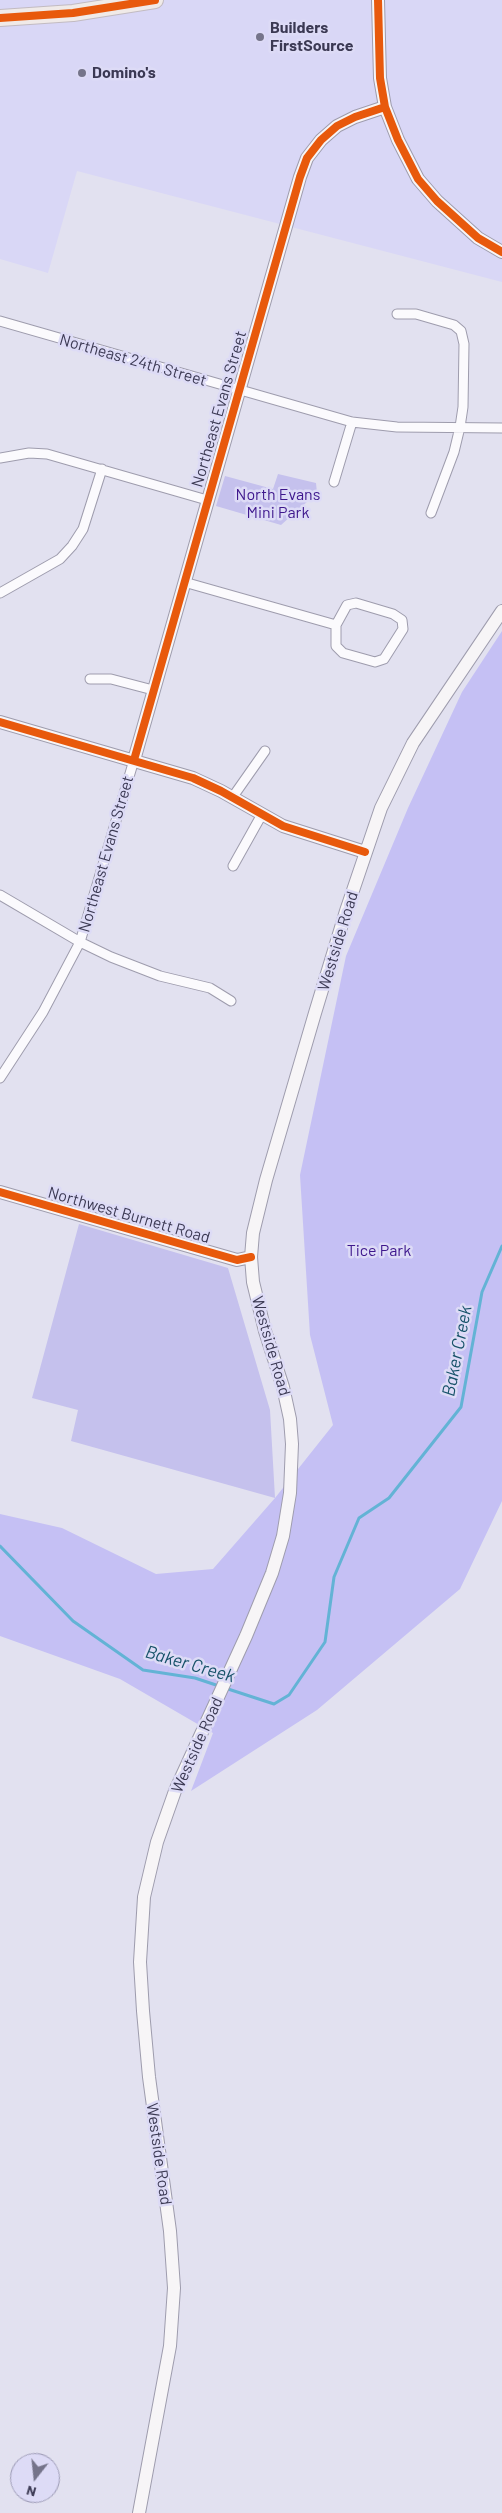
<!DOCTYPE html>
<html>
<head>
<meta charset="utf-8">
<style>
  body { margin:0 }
  #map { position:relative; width:502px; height:2513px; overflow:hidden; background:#e2e1f0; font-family:Barlow,sans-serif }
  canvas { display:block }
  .north { position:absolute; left:10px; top:2453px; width:50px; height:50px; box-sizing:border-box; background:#dddbf6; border:1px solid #9c9ab5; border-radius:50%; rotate:196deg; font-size:14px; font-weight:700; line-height:20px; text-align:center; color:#3b3953 }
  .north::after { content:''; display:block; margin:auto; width:18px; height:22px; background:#75748a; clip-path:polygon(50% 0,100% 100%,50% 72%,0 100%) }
</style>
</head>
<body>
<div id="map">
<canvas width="502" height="2513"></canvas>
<div class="north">N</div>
</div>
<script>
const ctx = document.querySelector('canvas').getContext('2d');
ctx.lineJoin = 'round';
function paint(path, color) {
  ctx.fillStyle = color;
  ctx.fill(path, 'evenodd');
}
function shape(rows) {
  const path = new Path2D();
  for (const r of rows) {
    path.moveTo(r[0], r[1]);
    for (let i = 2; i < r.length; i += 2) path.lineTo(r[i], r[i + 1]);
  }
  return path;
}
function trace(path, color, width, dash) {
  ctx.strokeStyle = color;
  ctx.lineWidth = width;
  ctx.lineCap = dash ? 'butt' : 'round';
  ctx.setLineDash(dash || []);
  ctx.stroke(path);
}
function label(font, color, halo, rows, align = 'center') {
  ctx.font = font + ' Barlow,sans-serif';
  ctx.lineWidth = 5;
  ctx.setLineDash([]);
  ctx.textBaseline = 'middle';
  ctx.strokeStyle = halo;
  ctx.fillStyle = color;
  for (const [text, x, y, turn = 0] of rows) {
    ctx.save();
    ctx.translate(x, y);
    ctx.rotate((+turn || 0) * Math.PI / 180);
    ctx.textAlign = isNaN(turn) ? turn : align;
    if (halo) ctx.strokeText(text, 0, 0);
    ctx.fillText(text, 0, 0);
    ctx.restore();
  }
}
paint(shape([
  [0,0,502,0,502,282,77,171,48,273,0,259]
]), '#d9d7f6');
paint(shape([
  [278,474,316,483,317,493,281,525,216,506,225,476,273,489],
  [79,1224,228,1268,270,1410,275,1498,71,1441,78,1410,32,1398]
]), '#c5c1ed');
paint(shape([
  [502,631,502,1501,460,1589,317,1710,191,1791,213,1733,120,1679,0,1636,0,1514,62,1528,156,1574,213,1569,275,1498,333,1425,310,1335,300,1175,346,956,408,808,462,692]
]), '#c5c0f4');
trace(shape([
  [0,1546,73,1621,143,1670,195,1678,219,1686],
  [225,1688,274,1704,289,1695,325,1642,334,1577,359,1518,389,1498,461,1407,482,1292,502,1246]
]), '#63b3d5', 3);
const street = shape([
  [397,314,416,314,454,325,461,331,464,344,463,407,460,427,454,452,431,513],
  [0,321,352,422,397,427,502,428],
  [0,458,29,453,47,454,207,500],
  [334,482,352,422],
  [184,582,336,625,336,646,343,653,375,662,384,659,403,629,402,620,393,614,356,603,347,605,336,625],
  [0,593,60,559,72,546,83,529,102,469],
  [90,679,111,679,153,690],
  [232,798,265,751],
  [233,866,261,816],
  [0,895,80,942,111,957,160,976,210,988,231,1001],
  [0,1078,43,1012,80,942,134,760]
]);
const secondary = shape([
  [378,0,380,78,385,107,398,140,418,179,437,201,478,238,502,252],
  [0,722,193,778,221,791,283,826,365,852],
  [134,760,300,177,307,158,321,140,337,126,355,117,385,107],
  [0,1192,237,1260,251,1257],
  [139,2513,170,2346,174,2288,170,2231,149,2077,143,2011,140,1962,144,1897,157,1842,175,1791,246,1636,272,1573,283,1536,290,1493,292,1444,290,1419,283,1387,265,1331,253,1282,251,1257,253,1233,266,1180,315,1013,346,911,381,808,413,743,502,611]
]);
const highway = shape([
  [0,18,73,13,155,0]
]);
trace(street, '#9e9cad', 11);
trace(secondary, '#9e9cad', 14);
trace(highway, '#c2bbc1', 18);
trace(street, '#fbfafd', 9);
trace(secondary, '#f7f5f7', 12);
trace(highway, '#f0eae8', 16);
trace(shape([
  [378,0,380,78,385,107,398,140,418,179,437,201,478,238,502,252],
  [0,18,73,13,155,0],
  [0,722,193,778,221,791,283,826,365,852],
  [134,760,300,177,307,158,321,140,337,126,355,117,385,107],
  [0,1192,237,1260,251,1257]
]), '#e8590c', 8);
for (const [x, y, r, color] of [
  [260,37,5,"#75748a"],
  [82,73,5,"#75748a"]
]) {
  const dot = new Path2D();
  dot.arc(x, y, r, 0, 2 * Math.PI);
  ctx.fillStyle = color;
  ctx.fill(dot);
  trace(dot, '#dddbf6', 2);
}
label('bold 16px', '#3b3953', '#dddbf6', [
  ["Builders",270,28],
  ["FirstSource",270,46],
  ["Domino's",92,73]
], 'left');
label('16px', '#3b3953', '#dddbf6', [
  ["Northeast 24th Street",133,360,16],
  ["Northeast Evans Street",219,409,-74],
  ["Northeast Evans Street",106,854,-74],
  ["Westside Road",338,941,-73],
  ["Northwest Burnett Road",129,1215,16],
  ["Westside Road",271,1346,74],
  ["Westside Road",197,1745,-66],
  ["Westside Road",159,2154,82]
]);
label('16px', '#3e178d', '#dddbf6', [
  ["North Evans",278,495],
  ["Mini Park",278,513],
  ["Tice Park",379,1251]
]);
label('italic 18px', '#175269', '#dddbf6', [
  ["Baker Creek",457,1351,-79],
  ["Baker Creek",190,1664,16]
]);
</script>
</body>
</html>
